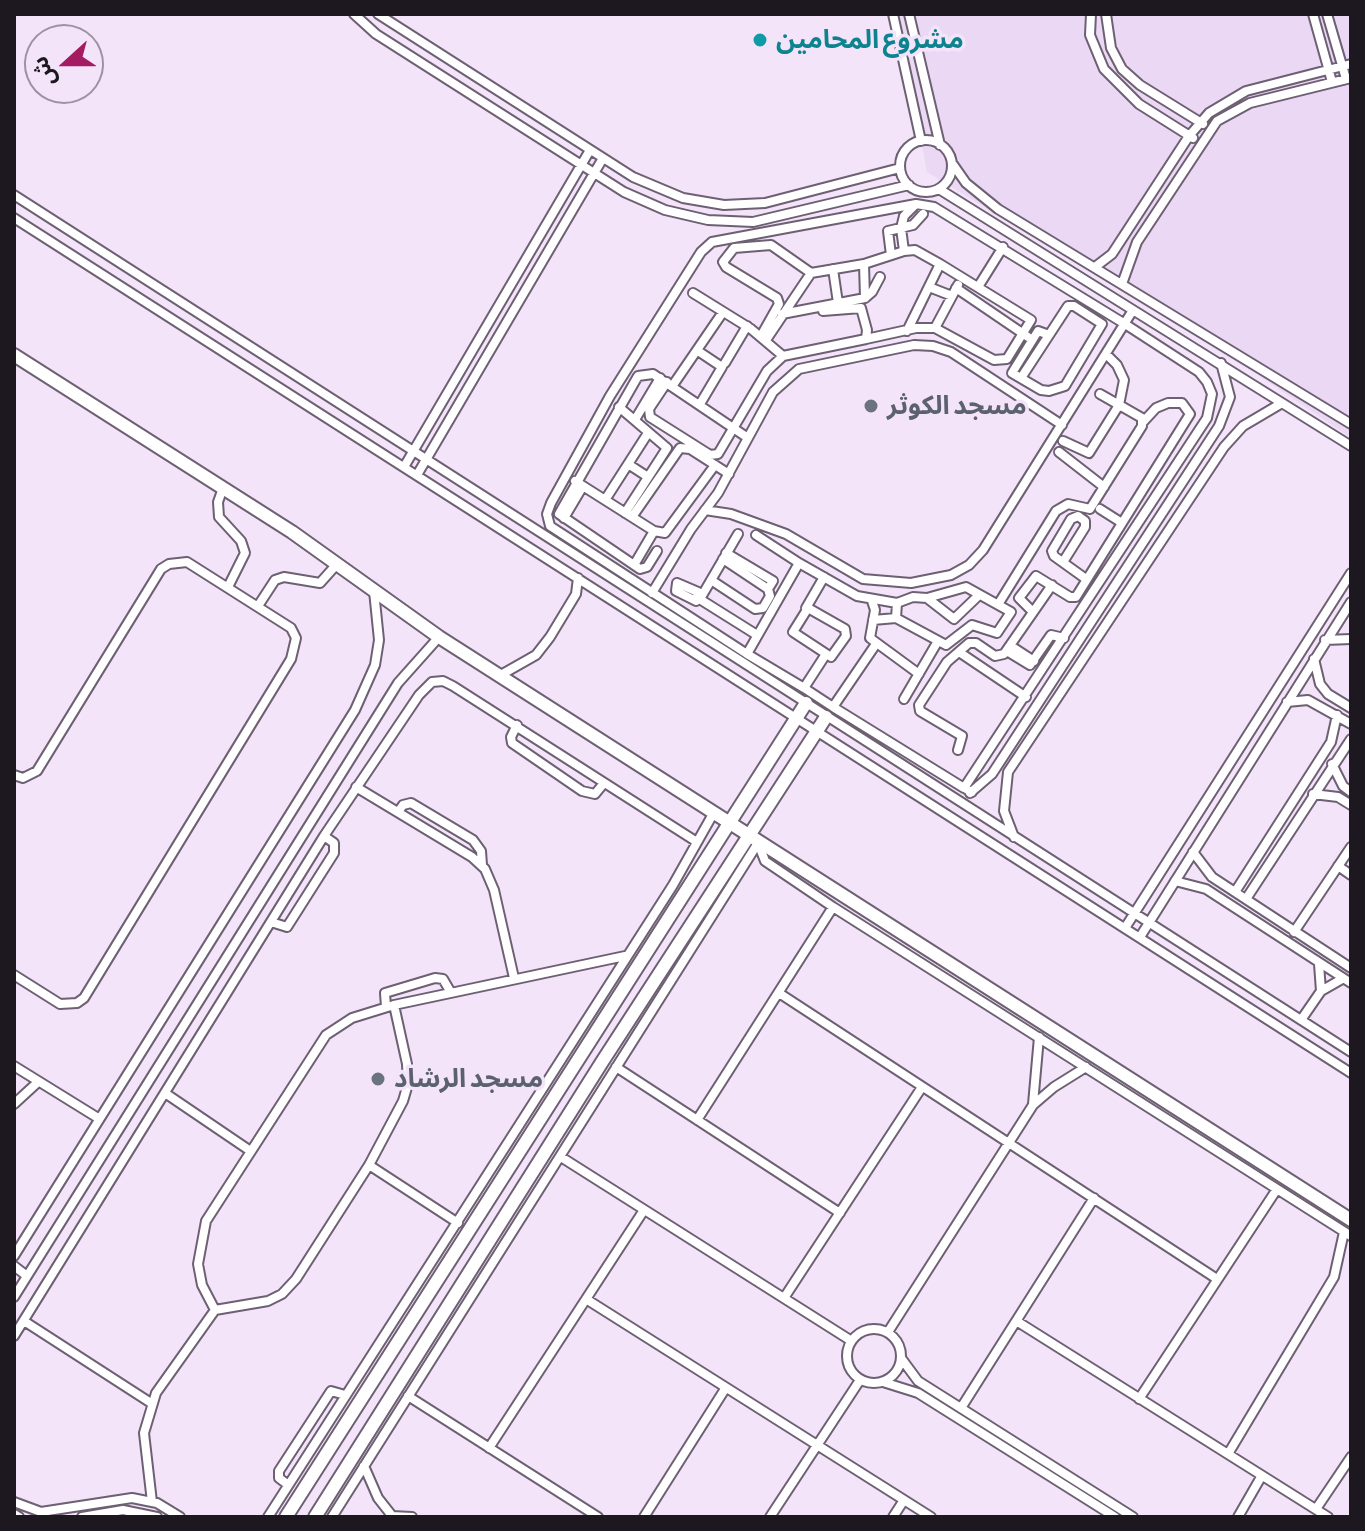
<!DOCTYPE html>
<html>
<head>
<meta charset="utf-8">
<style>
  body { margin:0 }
  #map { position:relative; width:1365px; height:1531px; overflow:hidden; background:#f3e4f9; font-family:"Asap Condensed","Noto Sans Arabic",sans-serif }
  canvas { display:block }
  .frame { position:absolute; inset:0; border:16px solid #1d1820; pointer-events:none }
  .north { position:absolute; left:24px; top:24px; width:80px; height:80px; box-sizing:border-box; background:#f3e4f9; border:2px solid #9d92a2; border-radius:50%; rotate:249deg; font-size:22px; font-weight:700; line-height:32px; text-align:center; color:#1d1820 }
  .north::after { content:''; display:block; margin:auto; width:28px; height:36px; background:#a51b62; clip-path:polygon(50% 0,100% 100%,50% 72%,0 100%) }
</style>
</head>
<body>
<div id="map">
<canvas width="1365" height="1531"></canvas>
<div class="frame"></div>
<div class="north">ش</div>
</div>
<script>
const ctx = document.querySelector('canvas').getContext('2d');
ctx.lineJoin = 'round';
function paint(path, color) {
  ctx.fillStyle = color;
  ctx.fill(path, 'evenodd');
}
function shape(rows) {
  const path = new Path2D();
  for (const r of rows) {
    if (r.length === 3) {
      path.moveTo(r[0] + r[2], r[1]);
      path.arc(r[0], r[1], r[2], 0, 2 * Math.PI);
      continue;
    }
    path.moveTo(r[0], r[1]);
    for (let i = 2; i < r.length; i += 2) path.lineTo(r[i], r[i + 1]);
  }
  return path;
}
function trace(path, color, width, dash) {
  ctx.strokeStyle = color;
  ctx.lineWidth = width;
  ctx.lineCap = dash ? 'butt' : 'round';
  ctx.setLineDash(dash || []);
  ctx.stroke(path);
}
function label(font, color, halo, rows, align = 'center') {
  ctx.font = font + ' "Asap Condensed","Noto Sans Arabic",sans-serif';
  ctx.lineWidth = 7;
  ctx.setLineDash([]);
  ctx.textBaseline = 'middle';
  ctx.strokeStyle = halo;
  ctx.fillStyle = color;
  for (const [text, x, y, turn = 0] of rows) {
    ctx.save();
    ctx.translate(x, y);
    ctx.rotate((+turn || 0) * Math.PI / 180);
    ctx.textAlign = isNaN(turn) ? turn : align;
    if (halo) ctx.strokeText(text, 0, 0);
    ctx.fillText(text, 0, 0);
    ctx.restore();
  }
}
paint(shape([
  [897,14,1351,14,1351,438,1261,377,927,172]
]), '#ebd8f4');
const street = shape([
  [354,14,376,34,624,192,665,210,708,220,753,222,909,185],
  [378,14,633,177,683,198,724,205,765,203,900,168],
  [893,14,921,141],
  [909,14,940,145],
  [1091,14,1090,35,1104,69,1139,104,1193,138],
  [1106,14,1111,48,1122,69,1140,85,1203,124],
  [1313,14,1332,82],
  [1327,14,1346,79],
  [926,166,26],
  [952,163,966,183,998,209,1351,424],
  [939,189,1351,446],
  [14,195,1351,1052],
  [14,218,1351,1073],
  [904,251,901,228,904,216,915,205],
  [891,255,888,231,913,225,923,214],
  [864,264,865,298],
  [1095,267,1112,254,1189,136,1209,113,1246,91,1351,64],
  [833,269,838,303],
  [811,273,864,264,904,251,915,250,940,264,907,331],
  [1122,284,1137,242,1217,121,1250,103,1351,78],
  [929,287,952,296],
  [978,287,1003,247],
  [956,288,1028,337],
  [693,293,751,329,783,356],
  [782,314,865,298,872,292,880,277],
  [935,328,958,285],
  [761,336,779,304,777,298,726,267,723,262,734,248,771,245,811,273,766,340],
  [866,339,916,328,935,328,994,360,1007,359,1031,320,940,264],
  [698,351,722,367,700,404],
  [725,363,747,326],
  [1021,378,1068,306,1074,306,1102,324,1065,386,1049,391,1041,390,1012,373,1038,331,1049,335],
  [667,382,649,409,650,417,710,455,718,454,767,371,783,356,866,339,867,330,861,308,823,311],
  [673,385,723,312],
  [619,407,667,448,625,513],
  [636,418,660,378],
  [1063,441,1089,453,1119,405,1124,380,1117,365,1106,354],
  [1059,452,1104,487],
  [628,464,648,477],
  [404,467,590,150],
  [417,475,603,158],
  [575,481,654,531,665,533,715,465],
  [223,488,218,502,219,517,241,541,245,553,228,587],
  [605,500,648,433],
  [1100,509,1122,523],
  [705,510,731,514,786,534,863,579,911,583,951,575,969,565,983,550,1133,310],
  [632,517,680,448,690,449,729,474],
  [564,518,583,486],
  [756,535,799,563],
  [657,551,647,567,640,569,559,514,638,376,653,374,748,438],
  [726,553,773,581,768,589],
  [1063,562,1085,527,1085,521,1078,516,1071,519,1052,551,1054,556,1086,579],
  [634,565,654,531],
  [711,580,755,609,763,608,770,596,768,589,723,559],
  [677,583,698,592,696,601,676,591,677,583],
  [652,593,691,529,718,493,773,392,799,369,914,345,933,346,951,352,1062,425],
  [698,598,757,635],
  [927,598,913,597,897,603,896,618,946,645,972,625,997,633,1011,612,966,587,927,598,954,619,978,596],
  [700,599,738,534],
  [872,601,875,610,870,638,919,674],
  [999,603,1056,511,1068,504,1090,509,1142,426,1142,418,1100,394],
  [258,606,275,580,284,577,320,583,337,564],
  [806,608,824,577],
  [808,608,845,629,846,636,831,657,793,632,808,608],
  [1033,612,1019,598,1036,576,1070,597,1076,597,1190,414,1182,403,1168,403,1156,408,1143,422],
  [873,620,896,618],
  [1325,640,1351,639],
  [1011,646,1034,661],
  [1007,651,1030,665,1051,635,1064,638],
  [959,652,1026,697],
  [747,654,799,563,857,596,897,603],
  [1314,659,1320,684,1328,694,1351,708],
  [499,676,536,655,550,637,576,594,578,578],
  [804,688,826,654],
  [904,699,938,641],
  [1287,702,1308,700,1351,724],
  [833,707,876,644],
  [517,725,511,737,512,743,582,791,595,794,604,783],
  [958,750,962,736,920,711,919,705,947,662,969,643,976,643,995,656,1004,654,1052,585],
  [1332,764,1343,786,1351,792],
  [14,775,23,778,37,771,161,569,169,564,187,562,291,628,296,638,291,659,84,998,77,1003,60,1004,14,975],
  [356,787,472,857,485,869,494,890,514,978],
  [964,788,1207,418,1212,394,1207,382,1199,372,1125,324,934,207,916,204,712,242,701,252,610,396,551,503,547,514,550,526,747,654,804,688,833,707,964,788,972,792],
  [970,793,992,774,1219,426,1230,397,1221,363],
  [1313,794,1338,797,1351,805],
  [398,812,403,805,411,803,473,840,481,851,482,865],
  [1014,837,1004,811,1008,772,1224,447,1243,426,1282,403],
  [758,843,765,861,833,907,1351,1236],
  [1193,852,1212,877,1351,968],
  [1338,866,1351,875],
  [1175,881,1206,889,1351,983],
  [1235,892,1331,742,1337,715],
  [1246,899,1351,739],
  [271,922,287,927,334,853,334,843,324,836],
  [1125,928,1351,573],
  [1294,932,1351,847],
  [1140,937,1351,602],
  [1319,964,1321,991],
  [779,993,1217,1279],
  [386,1007,385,993,435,978,443,979,450,991],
  [1301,1020,1321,991,1342,979],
  [14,1066,98,1118],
  [616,1067,840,1213],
  [165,1093,249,1150],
  [14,1104,38,1082],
  [1033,1104,1039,1037],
  [697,1120,833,907],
  [561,1157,850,1340],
  [369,1165,458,1223],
  [14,1256,355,710,375,665,379,640,374,591],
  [14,1266,27,1276],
  [14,1297,398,683,439,637],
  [784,1298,922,1087],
  [586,1299,931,1517],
  [215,1310,202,1285,198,1264,206,1221,326,1035,352,1018,394,1005,625,956],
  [24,1321,151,1403],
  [1018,1322,1328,1517],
  [874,1356,27],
  [888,1332,1033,1105,1054,1087,1086,1067],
  [14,1336,324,836,419,695,432,682,443,681,453,686,697,842],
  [901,1358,918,1381,1133,1517],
  [883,1382,918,1393,1115,1517],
  [408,1396,598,1517],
  [1139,1399,1277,1189],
  [961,1408,1094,1198],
  [489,1448,644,1210],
  [1228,1454,1334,1277,1344,1232],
  [364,1466,378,1498,393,1517],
  [287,1484,279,1478,279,1471,331,1391,345,1395],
  [14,1502,41,1512,132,1498,157,1503,180,1517],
  [152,1502,144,1433,156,1393,215,1310,268,1301,282,1294,296,1279,369,1165,403,1101,408,1084,407,1064,394,1005],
  [1316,1509,1351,1457],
  [14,1514,19,1517],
  [392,1516,412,1517],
  [82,1517,123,1510,157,1517],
  [268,1517,673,885,713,814],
  [332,1517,758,843],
  [644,1517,725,1389],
  [770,1517,860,1380],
  [893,1517,904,1500],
  [1238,1517,1261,1477]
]);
const secondary = shape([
  [14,355,292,532,439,637,1351,1220],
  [286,1517,806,703],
  [315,1517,602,1062,826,717]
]);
trace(street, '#6d6072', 12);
trace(secondary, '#6d6072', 16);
trace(street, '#fff', 8);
trace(secondary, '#fff', 12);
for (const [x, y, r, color] of [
  [760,40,8,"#0f9aa8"],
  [871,406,8,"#6b7280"],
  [378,1079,8,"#6b7280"]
]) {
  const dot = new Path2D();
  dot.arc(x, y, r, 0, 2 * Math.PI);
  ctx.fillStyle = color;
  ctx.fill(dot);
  trace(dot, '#f3e4f9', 3);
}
label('bold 26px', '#0d838f', '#f3e4f9', [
  ["مشروع المحامين",776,40]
], 'left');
label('bold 26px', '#5b616d', '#f3e4f9', [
  ["مسجد الكوثر",887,406],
  ["مسجد الرشاد",394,1079]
], 'left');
</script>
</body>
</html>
